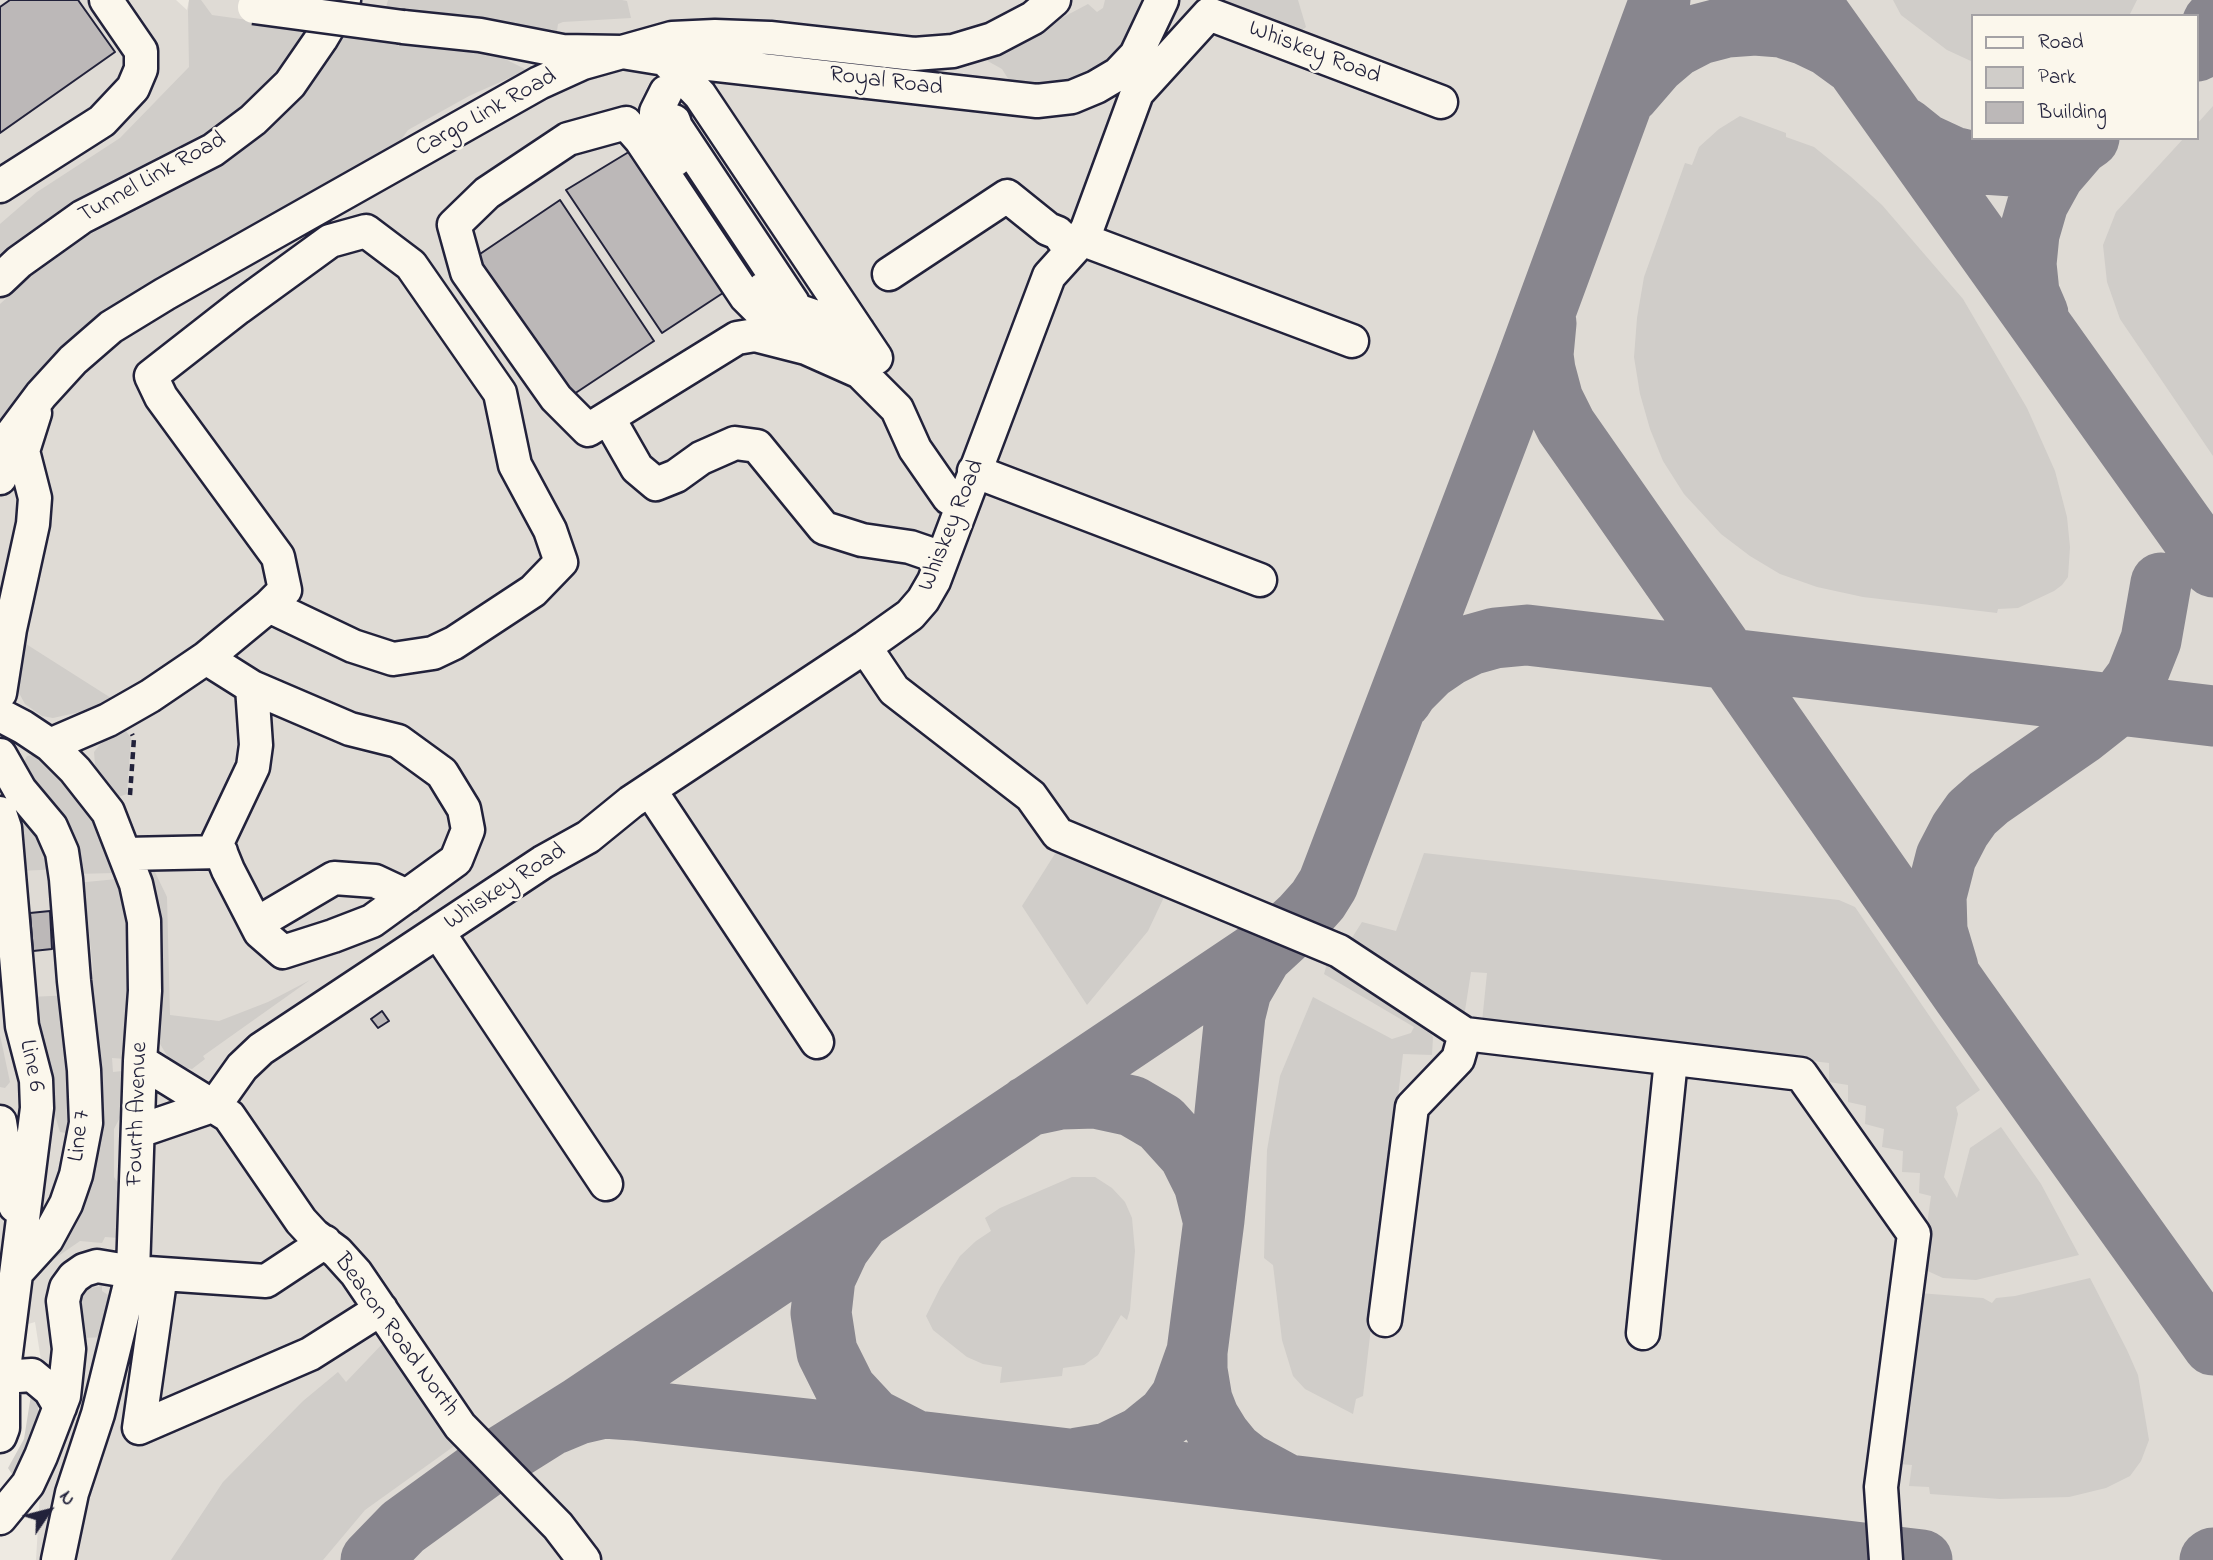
<!DOCTYPE html>
<html>
<head>
<meta charset="utf-8">
<style>
  body { margin:0 }
  #map { position:relative; width:2213px; height:1560px; overflow:hidden; background:#eeeae2; font-family:"Indie Flower",sans-serif }
  canvas { display:block }
  .legend { position:absolute; left:1971px; top:14px; width:228px; height:126px; box-sizing:border-box; background:#fbf7ec; border:2px solid #a4a2a5; margin:0; padding:9px 12px; list-style:none; font-size:21px; color:#22223b }
  .legend li { display:flex; align-items:center; gap:14px; height:35px }
  .legend b { width:35px; border:2px solid #a4a2a5 }
  .north { position:absolute; left:14px; top:1476px; width:70px; height:70px; -webkit-text-stroke:5px #fbf7ec; paint-order:stroke; rotate:55deg; font-size:19px; font-weight:700; line-height:28px; text-align:center; color:#22223b }
  .north::after { content:''; display:block; margin:auto; width:24px; height:32px; background:#22223b; clip-path:polygon(50% 0,100% 100%,50% 72%,0 100%) }
</style>
</head>
<body>
<div id="map">
<canvas width="2213" height="1560"></canvas>
<ul class="legend">
<li><b style="height:9px;background:#fbf7ec"></b>Road</li>
<li><b style="height:19px;background:#d0cdc9"></b>Park</li>
<li><b style="height:19px;background:#bcb8b8"></b>Building</li>
</ul>
<div class="north">N</div>
</div>
<script>
const ctx = document.querySelector('canvas').getContext('2d');
ctx.lineJoin = 'round';
function paint(path, color) {
  ctx.fillStyle = color;
  ctx.fill(path, 'evenodd');
}
function shape(rows) {
  const path = new Path2D();
  for (const r of rows) {
    path.moveTo(r[0], r[1]);
    for (let i = 2; i < r.length; i += 2) path.lineTo(r[i], r[i + 1]);
  }
  return path;
}
function trace(path, color, width, dash) {
  ctx.strokeStyle = color;
  ctx.lineWidth = width;
  ctx.lineCap = dash ? 'butt' : 'round';
  ctx.setLineDash(dash || []);
  ctx.stroke(path);
}
function label(font, color, halo, rows, align = 'center') {
  ctx.font = font + ' "Indie Flower",sans-serif';
  ctx.lineWidth = 5;
  ctx.setLineDash([]);
  ctx.textBaseline = 'middle';
  ctx.strokeStyle = halo;
  ctx.fillStyle = color;
  for (const [text, x, y, turn = 0] of rows) {
    ctx.save();
    ctx.translate(x, y);
    ctx.rotate((+turn || 0) * Math.PI / 180);
    ctx.textAlign = isNaN(turn) ? turn : align;
    if (halo) ctx.strokeText(text, 0, 0);
    ctx.fillText(text, 0, 0);
    ctx.restore();
  }
}
paint(shape([
  [0,0,176,0,187,10,189,0,2213,0,2213,1560,36,1560,46,1392,35,1322,11,1329,0,1306],
  [1973,16,2197,16,2197,138,1973,138]
]), '#dfdbd5');
paint(shape([
  [189,0,201,0,212,15,306,28,295,51,273,82,238,119,0,268,0,224,37,192,120,138,189,67,188,11],
  [388,0,622,0,627,1,631,18,563,22,558,24,557,31,480,27,384,15],
  [1105,0,1154,0,1129,50,1072,87,1014,88,1002,69,984,59,1088,4,1097,12,1103,8],
  [1217,0,1298,0,1306,27,1300,32],
  [1893,0,2137,0,2129,16,1973,16,1973,62,1947,50,1901,15],
  [348,31,481,47,527,70,469,96,408,130,400,141,150,282,113,307,0,436,0,304,35,272,75,242,222,164,250,144,283,114,311,83,330,59],
  [2213,106,2213,456,2120,319,2107,282,2103,245,2116,212,2184,138,2197,138,2197,124],
  [1740,116,1786,133,1786,137,1814,147,1850,176,1882,205,1963,299,2027,408,2055,471,2067,517,2070,547,2068,577,2062,585,2054,591,2018,608,1998,609,1997,613,1863,597,1817,587,1780,574,1750,556,1721,534,1684,494,1663,461,1650,429,1640,394,1634,357,1637,318,1644,277,1685,163,1692,165,1699,147,1719,129],
  [26,644,111,698,89,710,53,718,42,716,25,704,19,693,18,648],
  [126,731,131,738,127,794,118,797,110,792,95,765,94,752,102,742],
  [38,754,50,762,92,812,91,820,115,873,75,874,22,765,27,756],
  [3,791,9,791,63,869,18,871,17,834],
  [1058,849,1165,895,1148,931,1087,1005,1022,906],
  [1424,853,1839,900,1855,907,1980,1090,1956,1107,1958,1114,1944,1177,1957,1198,1970,1148,2001,1127,2041,1184,2079,1255,1976,1280,1943,1278,1921,1268,1931,1196,1919,1193,1920,1173,1902,1172,1903,1151,1882,1147,1884,1129,1865,1124,1866,1106,1848,1102,1848,1085,1829,1082,1829,1063,1482,1022,1487,973,1471,972,1464,1017,1350,941,1362,922,1396,931],
  [154,870,167,897,170,1015,219,1021,268,1002,310,980,203,1056,205,1059,192,1069,177,1066,168,1057,157,1039,160,984,160,925,150,873],
  [117,879,126,924,129,979,126,1059,112,1058,113,1072,122,1071,125,1108,114,1129,114,1177,122,1189,120,1238,105,1237,102,1243,80,1241,54,1259,58,1242,89,990,93,970,85,894,78,892,76,883],
  [1328,960,1427,1027,1433,1037,1432,1055,1403,1054,1363,1396,1356,1399,1353,1414,1305,1389,1293,1376,1282,1340,1273,1265,1264,1258,1267,1150,1280,1076,1313,997,1392,1039,1411,1033,1414,1027,1324,974],
  [72,995,73,1130,66,1133,60,1132,36,1053,30,997],
  [0,1035,10,1082,5,1088,0,1087],
  [1072,1177,1095,1177,1112,1188,1125,1202,1132,1218,1135,1251,1130,1310,1127,1320,1121,1315,1098,1355,1084,1365,1063,1368,1062,1376,1000,1383,1002,1367,983,1364,967,1357,933,1330,926,1316,940,1288,960,1256,976,1241,991,1231,985,1218,1000,1208],
  [2090,1278,2127,1350,2138,1375,2149,1440,2141,1461,2130,1476,2106,1488,2069,1497,2000,1499,1930,1494,1929,1487,1909,1486,1912,1465,1899,1464,1919,1293,1983,1298,1992,1303,1996,1298,2015,1296],
  [102,1286,102,1291,114,1299,111,1337,80,1338,76,1307,81,1294,90,1288],
  [387,1339,457,1444,365,1510,323,1560,171,1560,223,1482,303,1401,338,1372,346,1382],
  [31,1395,37,1396,41,1437,16,1480,8,1468,24,1439]
]), '#d0cdc9');
trace(shape([
  [1809,0,2213,567],
  [2197,51,2206,39,2213,22],
  [1629,94,1655,64,1675,47,1700,34,1727,27,1755,25,1781,27,1806,35,1829,46,1851,62],
  [1905,128,1925,144,1953,157,1983,164,2013,166,2046,160,2079,145],
  [2038,314,2029,293,2026,264,2029,234,2038,203,2054,174,2079,145,2089,138],
  [1546,323,1543,355,1545,370,1553,400,1566,426,1963,995,2213,1345],
  [1402,699,1408,690,1429,669,1448,656,1470,645,1495,638,1527,635,2213,716],
  [1948,968,1937,931,1936,896,1946,857,1960,830,1972,813,1989,798,2080,735,2113,709,2136,678,2151,640,2161,583],
  [1028,1106,1061,1099,1095,1098,1132,1106,1161,1123,1189,1154,1204,1184,1213,1219],
  [858,1222,839,1248,825,1278,821,1313,827,1352,846,1390,873,1419,912,1439],
  [1197,1352,1214,1220,1235,1015,1241,991,1262,955,1301,919,1318,900,1328,884,1523,372,1660,0],
  [554,1424,578,1414,604,1408,633,1410,917,1441,1922,1560],
  [1077,1458,1108,1453,1141,1437,1167,1416,1181,1397,1197,1352,1197,1370,1202,1400,1209,1418,1220,1436,1233,1452,1247,1463,1284,1483],
  [371,1560,403,1527,494,1461,580,1407,1267,946],
  [2210,1560,2213,1558]
]), '#88868e', 61);
const building = shape([
  [10,0,78,0,115,52,0,133,0,7,10,0],
  [632,150,729,289,662,333,566,190,632,150],
  [560,200,654,341,571,396,477,256,560,200],
  [50,911,52,949,33,951,30,913,50,911],
  [382,1011,389,1021,378,1028,371,1019,382,1011]
]);
paint(building, '#bcb8b8');
trace(building, '#22223b', 2);
const minor = shape([
  [403,27,480,35,562,51,622,52,665,59,1037,101,1072,97,1096,87,1118,74,1136,55,1162,0],
  [665,59,700,95,876,358],
  [666,92,656,112,656,123,660,138,675,160],
  [674,121,676,127,793,303],
  [0,186,102,121,133,88,141,69,141,51,106,0],
  [1081,239,1352,341],
  [889,274,1007,196,1048,229,1058,233,1071,251],
  [0,280,19,262,82,217,213,150,253,120,290,84,321,39,344,0],
  [763,289,776,301,799,311,858,331],
  [874,355,844,343,797,337,764,315,746,297,641,140,626,123,568,139,487,193,454,225,467,272,556,398,588,430,737,338,755,335,806,348,860,372,897,409,915,449,949,498,962,503],
  [609,419,637,468,656,484,676,476,701,458,735,443,757,446,824,528,862,540,910,547,942,558],
  [0,450,41,395,73,360,111,327,165,294,539,83,583,63,672,38,715,36,770,38,914,54,953,51,993,39,1033,18,1054,0],
  [974,471,1260,580],
  [0,478,9,438],
  [865,647,894,690,1031,796,1058,834,1339,951,1465,1034,1801,1074,1914,1234,1881,1487,1886,1560],
  [206,658,252,687,350,729,398,741,442,773,464,809,468,830,456,860,372,921,333,936,283,952,260,932,228,870,217,843,253,767,256,745,252,687],
  [0,693,10,629,33,524,35,498,23,451,35,413],
  [0,715,23,727,50,745,75,770,108,812,136,884,144,921,145,991,140,1061,133,1272,98,1414,72,1493,58,1560],
  [50,745,108,720,150,696,206,658,269,606,285,590,278,557,161,397,151,376,238,308,330,241,366,231,411,265,500,393,515,465,550,530,561,562,533,591,454,643,433,653,393,659,353,646,269,606],
  [0,755,20,790,51,827,62,852,66,879,74,981,84,1070,86,1123,76,1175,66,1204,47,1239,17,1272],
  [650,790,817,1042],
  [0,813,5,828,22,1026,36,1080,37,1108,3,1377,3,1428,0,1436],
  [125,854,221,852],
  [256,924,334,878,375,881,407,896],
  [438,932,606,1184],
  [140,1061,229,1116,301,1221,314,1235,337,1252,356,1273,460,1426,558,1526,584,1560],
  [215,1105,242,1067,261,1049,543,862,588,837,631,802,865,647,910,615,923,600,934,581,1049,276,1077,245,1087,229,1137,93,1209,14,1441,102],
  [0,1122,7,1167,8,1189,15,1206],
  [139,1131,215,1105],
  [161,1274,139,1428,310,1354,381,1309],
  [1385,1320,1412,1107,1458,1059,1465,1034],
  [1643,1333,1671,1060],
  [3,1377,32,1375,50,1390,60,1407],
  [0,1518,28,1484,41,1456,64,1396,69,1349,63,1301,66,1288,74,1277,84,1270,97,1266,133,1272,266,1281,325,1242]
]);
trace(minor, '#22223b', 37);
trace(shape([
  [130,795,134,738,132,734]
]), '#22223b', 4.5, [7, 5]);
trace(minor, '#fbf7ec', 32);
const minorBridge = shape([
  [254,7,403,27]
]);
trace(minorBridge, '#22223b', 37, []);
trace(minorBridge, '#fbf7ec', 32);
label('24px', '#22223b', '#fbf7ec', [
  ["Whiskey Road",1314,54,21],
  ["Royal Road",886,83,7],
  ["Cargo Link Road",487,114,-29],
  ["Tunnel Link Road",153,179,-29],
  ["Whiskey Road",953,526,-68],
  ["Whiskey Road",506,888,-33],
  ["Line 6",30,1066,79],
  ["Fourth Avenue",139,1114,-88],
  ["Line 7",81,1136,-83],
  ["Beacon Road North",395,1336,54]
]);
</script>
</body>
</html>
